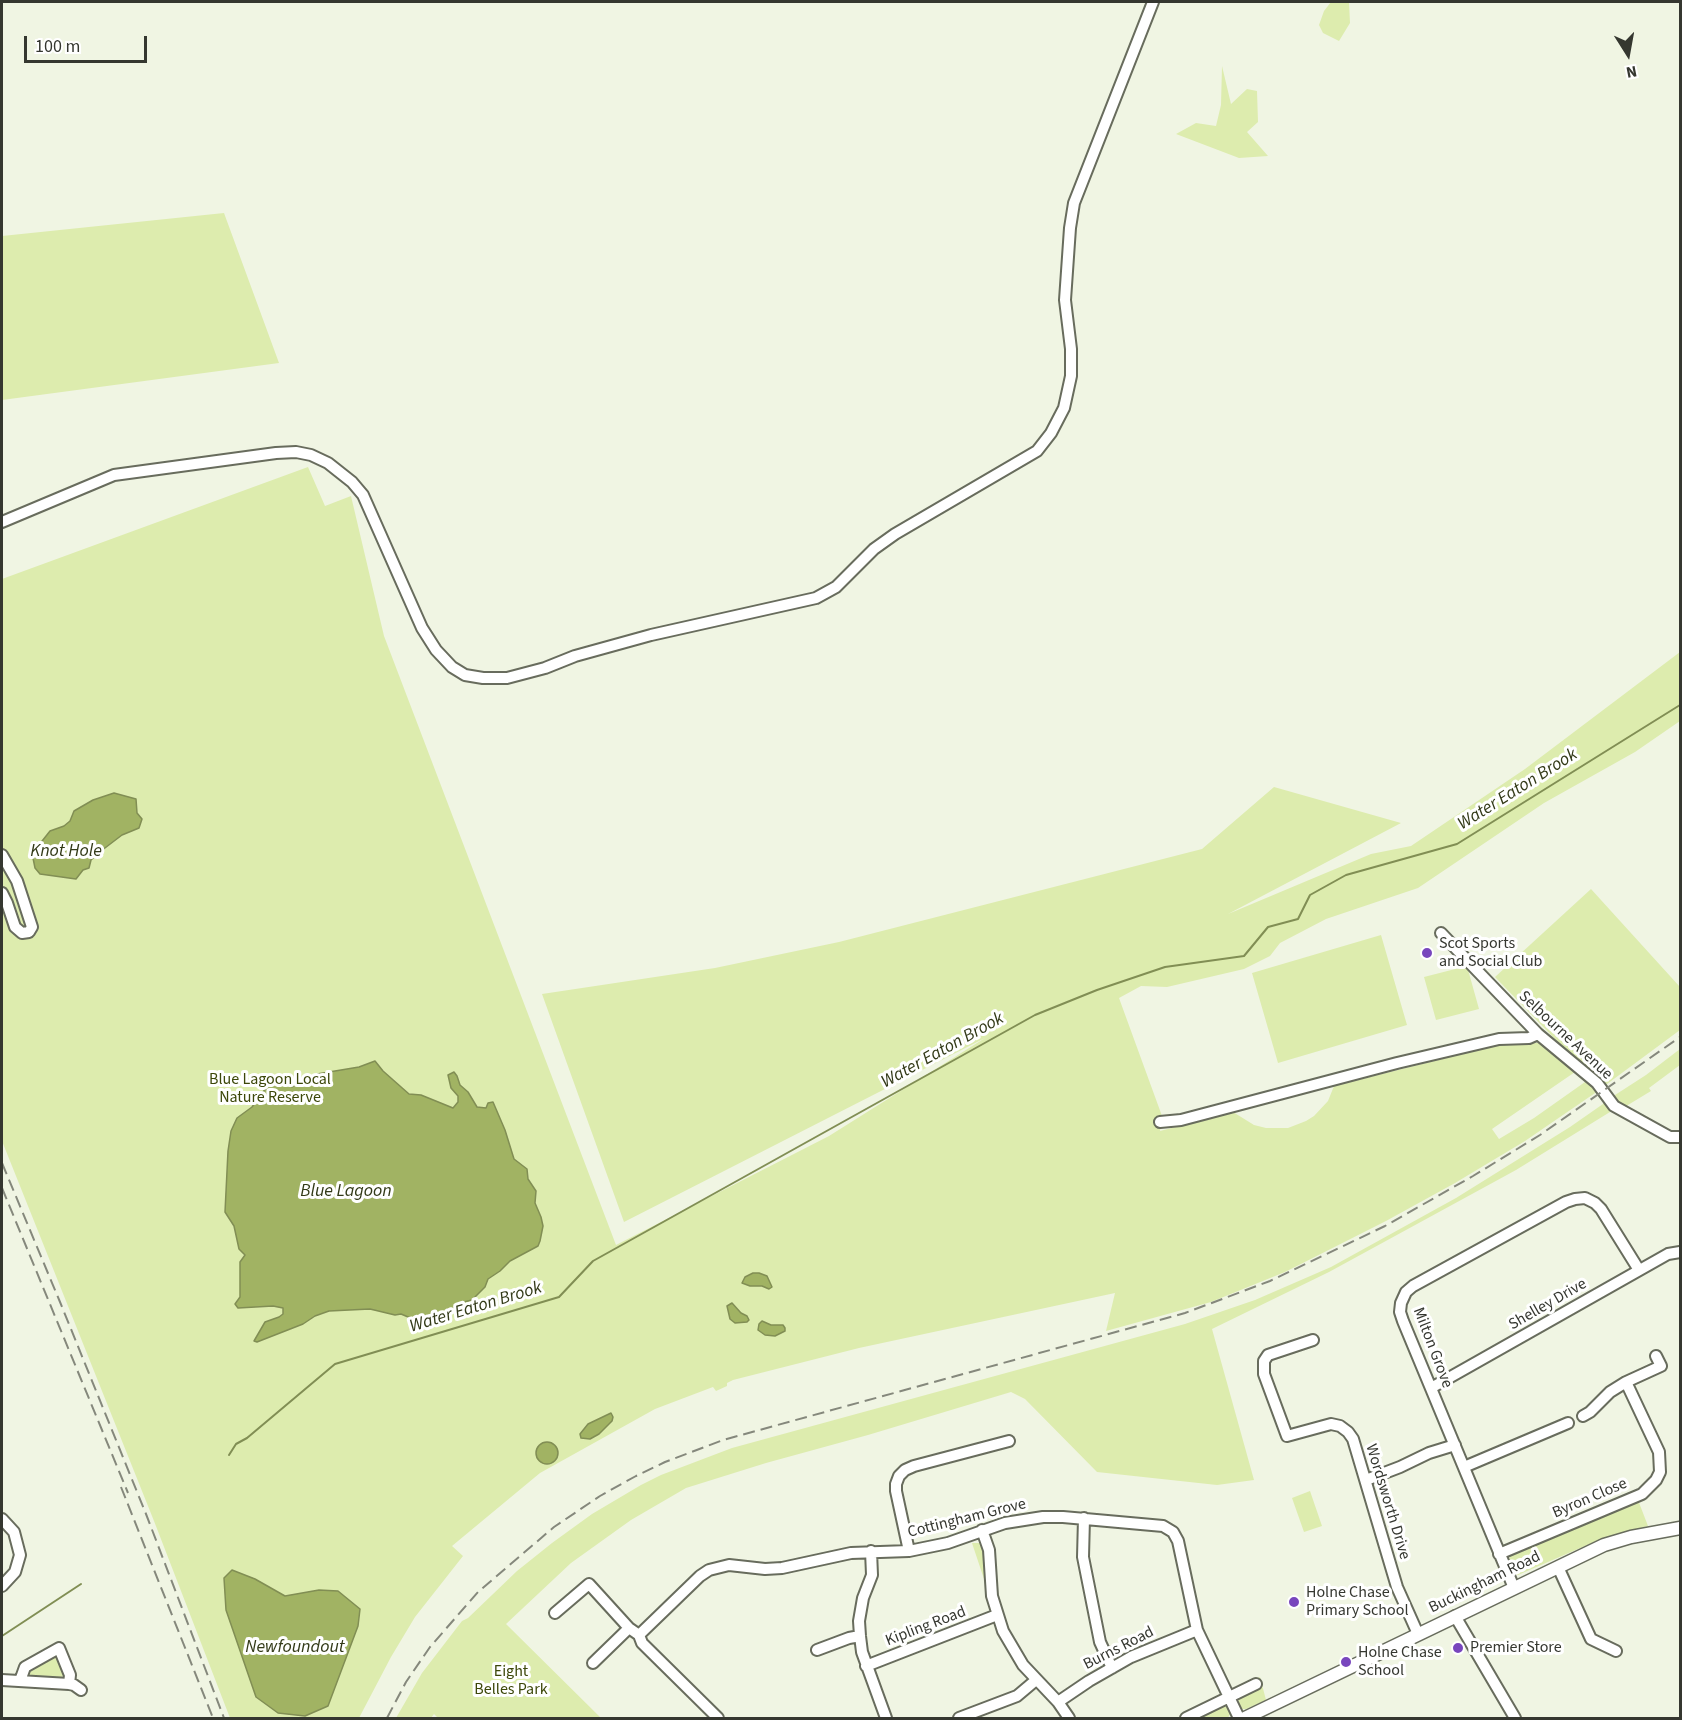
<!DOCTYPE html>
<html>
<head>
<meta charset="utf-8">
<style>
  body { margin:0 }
  #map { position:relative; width:1682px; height:1720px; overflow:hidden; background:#f0f5e3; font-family:"Source Sans 3",sans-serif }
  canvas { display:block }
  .frame { position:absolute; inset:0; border:3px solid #353730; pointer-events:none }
  .north { position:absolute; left:1598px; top:24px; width:60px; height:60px; -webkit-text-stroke:4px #fff; paint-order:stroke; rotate:169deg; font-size:16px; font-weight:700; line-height:24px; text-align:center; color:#353730 }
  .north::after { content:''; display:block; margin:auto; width:21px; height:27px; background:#353730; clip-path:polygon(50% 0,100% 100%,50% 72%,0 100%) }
  .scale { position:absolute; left:24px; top:36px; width:123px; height:27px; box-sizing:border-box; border:3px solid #353730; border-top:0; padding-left:8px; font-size:18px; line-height:21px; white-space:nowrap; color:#353730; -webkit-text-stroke:4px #fff; paint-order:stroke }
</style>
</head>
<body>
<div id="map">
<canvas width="1682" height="1720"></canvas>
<div class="frame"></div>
<div class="north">N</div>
<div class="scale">100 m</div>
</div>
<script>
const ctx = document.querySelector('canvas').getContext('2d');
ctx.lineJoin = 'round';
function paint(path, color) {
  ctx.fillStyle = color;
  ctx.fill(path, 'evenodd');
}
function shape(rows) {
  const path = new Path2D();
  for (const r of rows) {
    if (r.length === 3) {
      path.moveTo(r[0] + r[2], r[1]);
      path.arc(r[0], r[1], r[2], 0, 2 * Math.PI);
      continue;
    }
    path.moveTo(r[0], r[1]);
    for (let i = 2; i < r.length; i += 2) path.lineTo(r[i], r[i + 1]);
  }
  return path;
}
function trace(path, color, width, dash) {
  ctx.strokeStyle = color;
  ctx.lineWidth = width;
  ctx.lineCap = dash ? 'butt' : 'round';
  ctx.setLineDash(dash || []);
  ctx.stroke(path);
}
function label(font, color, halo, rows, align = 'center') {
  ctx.font = font + ' "Source Sans 3",sans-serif';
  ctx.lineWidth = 6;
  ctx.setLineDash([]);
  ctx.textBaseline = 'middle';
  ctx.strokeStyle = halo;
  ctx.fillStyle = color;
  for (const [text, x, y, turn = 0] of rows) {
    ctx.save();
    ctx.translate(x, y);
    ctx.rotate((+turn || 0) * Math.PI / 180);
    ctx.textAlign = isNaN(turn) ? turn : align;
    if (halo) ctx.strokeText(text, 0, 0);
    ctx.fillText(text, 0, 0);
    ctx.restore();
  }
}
paint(shape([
  [1331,2,1349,2,1350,23,1339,41,1323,33,1319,25,1324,11],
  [1222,66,1231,104,1247,89,1257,91,1258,122,1247,132,1268,156,1239,158,1176,134,1196,123,1216,126,1221,105],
  [224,213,279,363,2,400,2,236],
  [308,467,325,506,351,496,384,636,616,1245,829,1136,985,1038,624,1222,542,994,715,968,839,942,1202,849,1274,787,1401,823,1228,914,1371,854,1411,846,1525,769,1680,652,1680,721,1635,752,1544,803,1418,888,1326,919,1280,943,1270,956,1244,969,1167,987,1141,986,1119,998,1162,1116,1160,1131,1233,1112,1254,1125,1266,1128,1288,1128,1306,1121,1314,1116,1328,1101,1334,1086,1506,1043,1541,1043,1575,1072,1492,1129,1499,1139,1534,1118,1585,1082,1590,1083,1598,1091,1525,1141,1455,1183,1386,1221,1285,1272,1211,1302,1106,1331,1115,1293,859,1348,733,1380,727,1383,727,1386,716,1391,713,1387,655,1409,540,1473,452,1546,463,1556,415,1617,391,1657,359,1718,230,1718,154,1521,2,1141,2,579],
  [1591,889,1680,987,1680,1030,1603,1087,1600,1076,1579,1064,1495,977],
  [1381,935,1407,1025,1278,1063,1252,973],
  [1467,966,1479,1009,1436,1020,1424,977],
  [1680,1049,1680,1065,1649,1088,1651,1091,1623,1108,1609,1096,1615,1095,1646,1075],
  [1604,1100,1610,1112,1516,1170,1329,1272,1212,1329,1254,1480,1217,1485,1097,1472,1025,1399,1011,1392,868,1435,766,1463,686,1488,631,1520,571,1563,506,1624,601,1718,438,1718,434,1714,431,1718,396,1718,422,1673,462,1621,468,1618,517,1571,552,1543,592,1514,641,1485,661,1475,732,1448,1185,1324,1255,1300,1331,1267,1456,1198,1570,1127,1603,1104],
  [1310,1491,1322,1526,1304,1532,1292,1498],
  [1638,1500,1648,1526,1601,1539,1518,1575,1512,1573,1508,1563,1511,1553],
  [972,1543,981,1543,985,1555,987,1588],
  [52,1655,59,1657,65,1673,60,1680,30,1678,27,1670],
  [1260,1677,1266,1700,1246,1709,1242,1709,1238,1706,1239,1697,1255,1679],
  [1220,1705,1229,1707,1231,1712,1228,1718,1193,1718]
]), '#ddecae');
const water = shape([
  [114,793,136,799,137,813,142,819,139,828,122,835,101,851,91,860,89,868,83,870,76,879,40,874,35,868,33,858,35,850,50,831,64,826,70,821,74,811,93,800,114,793],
  [375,1061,383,1071,409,1094,421,1095,453,1108,458,1102,458,1096,451,1088,448,1075,454,1072,457,1076,460,1085,468,1092,477,1107,486,1108,488,1103,493,1102,505,1130,514,1159,527,1169,528,1179,536,1191,535,1203,541,1217,543,1226,540,1241,538,1246,510,1261,500,1271,488,1279,485,1287,472,1300,464,1302,449,1313,420,1322,401,1314,395,1315,370,1309,329,1311,315,1316,303,1324,257,1342,254,1341,265,1322,279,1317,283,1314,283,1308,273,1306,238,1308,235,1304,240,1297,240,1262,245,1255,239,1249,234,1226,225,1212,228,1151,231,1131,237,1118,252,1107,266,1088,275,1082,283,1079,292,1087,317,1074,359,1067,375,1061],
  [753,1273,759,1273,767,1276,772,1287,769,1289,762,1286,750,1286,742,1283,745,1277,753,1273],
  [732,1303,741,1313,747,1316,749,1320,747,1322,735,1323,730,1319,727,1306,732,1303],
  [762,1321,771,1325,783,1325,785,1328,785,1331,775,1336,765,1335,758,1330,759,1324,762,1321],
  [611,1413,613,1417,612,1421,599,1434,590,1439,581,1438,580,1434,588,1424,611,1413],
  [547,1453,11],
  [232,1570,255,1579,285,1596,319,1590,338,1591,360,1609,358,1626,328,1706,305,1716,278,1713,256,1697,226,1610,224,1578,232,1570]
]);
paint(water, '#a1b363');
trace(water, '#818e54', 1.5);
trace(shape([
  [229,1455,236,1444,247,1438,335,1364,559,1297,593,1261,1035,1015,1097,990,1165,967,1244,956,1268,927,1298,919,1310,895,1346,875,1457,844,1680,705],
  [2,1636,81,1584]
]), '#818e54', 2);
const minor = shape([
  [2,522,114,475,276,453,296,452,311,455,328,463,352,482,363,495,422,628,436,650,452,667,465,675,483,678,507,678,545,668,575,656,651,635,816,598,836,587,874,549,895,534,1037,451,1051,433,1064,408,1071,376,1071,349,1065,300,1070,228,1074,203,1153,2],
  [2,855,17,881,32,927,29,932,22,933,15,927,7,903,2,893],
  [1441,933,1538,1034,1597,1083,1614,1106,1670,1137,1680,1137],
  [1160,1122,1181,1120,1397,1063,1499,1039,1529,1038,1538,1034],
  [1313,1340,1268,1355,1264,1361,1264,1374,1287,1436,1331,1424,1340,1426,1348,1432,1353,1439,1397,1587,1418,1634],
  [1431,1388,1668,1254,1680,1252],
  [1583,1416,1590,1412,1610,1392,1626,1382,1661,1366,1656,1356],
  [1464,1467,1568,1423],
  [1366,1480,1400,1467,1429,1453,1455,1445],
  [1084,1518,1083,1557,1100,1642,1112,1668],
  [2,1519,14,1532,20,1555,15,1572,2,1586],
  [982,1530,989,1550,992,1596,1003,1631,1023,1665,1058,1702,1069,1718],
  [871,1551,872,1575,863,1598,859,1621,860,1636,862,1652,886,1718],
  [909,1551,896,1491,896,1484,899,1476,905,1470,914,1466,1009,1441],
  [1499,1554,1642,1494,1656,1480,1660,1472,1659,1452,1626,1382],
  [1558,1567,1591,1639,1616,1651],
  [1514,1588,1403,1321,1400,1312,1401,1303,1406,1292,1413,1286,1566,1202,1575,1199,1585,1198,1595,1203,1601,1209,1639,1270],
  [555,1613,589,1584,629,1628,639,1635],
  [1455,1616,1515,1718],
  [817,1650,849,1638,860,1636],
  [593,1663,629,1628],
  [866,1666,997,1615],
  [2,1680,69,1684,74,1685,81,1690],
  [20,1681,25,1667,59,1648,70,1675,69,1684],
  [1058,1702,1089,1681,1131,1657,1197,1630],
  [718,1718,642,1643,639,1635,700,1576,709,1570,729,1565,765,1569,782,1568,851,1553,909,1551,948,1543,1005,1523,1043,1517,1063,1517,1163,1526,1173,1532,1178,1541,1197,1630,1239,1718],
  [959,1718,1017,1696,1036,1680],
  [1186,1718,1256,1684]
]);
const major = shape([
  [1245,1718,1604,1545,1631,1537,1680,1528]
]);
trace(minor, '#686c5d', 14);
trace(major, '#686c5d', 15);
trace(minor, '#fff', 10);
trace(major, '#fff', 12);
trace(shape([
  [2,1163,60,1302,146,1514,224,1718],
  [2,1188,128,1493],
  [121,1487,213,1718],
  [387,1718,406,1682,430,1647,478,1592,554,1527,600,1496,636,1476,665,1462,723,1440,1185,1313,1270,1281,1385,1226,1473,1176,1540,1135,1680,1037]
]), '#85887c', 2, [12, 6]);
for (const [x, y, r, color] of [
  [1427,953,6,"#7846bd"],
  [1294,1602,6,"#7846bd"],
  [1458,1648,6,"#7846bd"],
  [1346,1662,6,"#7846bd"]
]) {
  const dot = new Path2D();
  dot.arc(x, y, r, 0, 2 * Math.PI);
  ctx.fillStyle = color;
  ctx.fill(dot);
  trace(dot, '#fff', 2);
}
label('16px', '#353730', '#fff', [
  ["Scot Sports",1439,944],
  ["and Social Club",1439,962],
  ["Holne Chase",1306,1593],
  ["Primary School",1306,1611],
  ["Premier Store",1470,1648],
  ["Holne Chase",1358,1653],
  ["School",1358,1671]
], 'left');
label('16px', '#353730', '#fff', [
  ["Selbourne Avenue",1565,1036,43],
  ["Shelley Drive",1548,1305,-30],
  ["Milton Grove",1432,1348,69],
  ["Byron Close",1590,1499,-23],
  ["Wordsworth Drive",1387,1502,73],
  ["Cottingham Grove",967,1519,-14],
  ["Buckingham Road",1485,1583,-26],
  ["Kipling Road",926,1627,-21],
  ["Burns Road",1119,1649,-27]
]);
label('16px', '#3c4709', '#fff', [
  ["Blue Lagoon Local",270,1080],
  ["Nature Reserve",270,1098],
  ["Eight",511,1672],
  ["Belles Park",511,1690]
]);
label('italic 18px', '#333a18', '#fff', [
  ["Water Eaton Brook",1518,790,-32],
  ["Knot Hole",66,852],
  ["Water Eaton Brook",943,1051,-29],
  ["Blue Lagoon",346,1192],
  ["Water Eaton Brook",476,1308,-17],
  ["Newfoundout",295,1648]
]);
</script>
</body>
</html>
